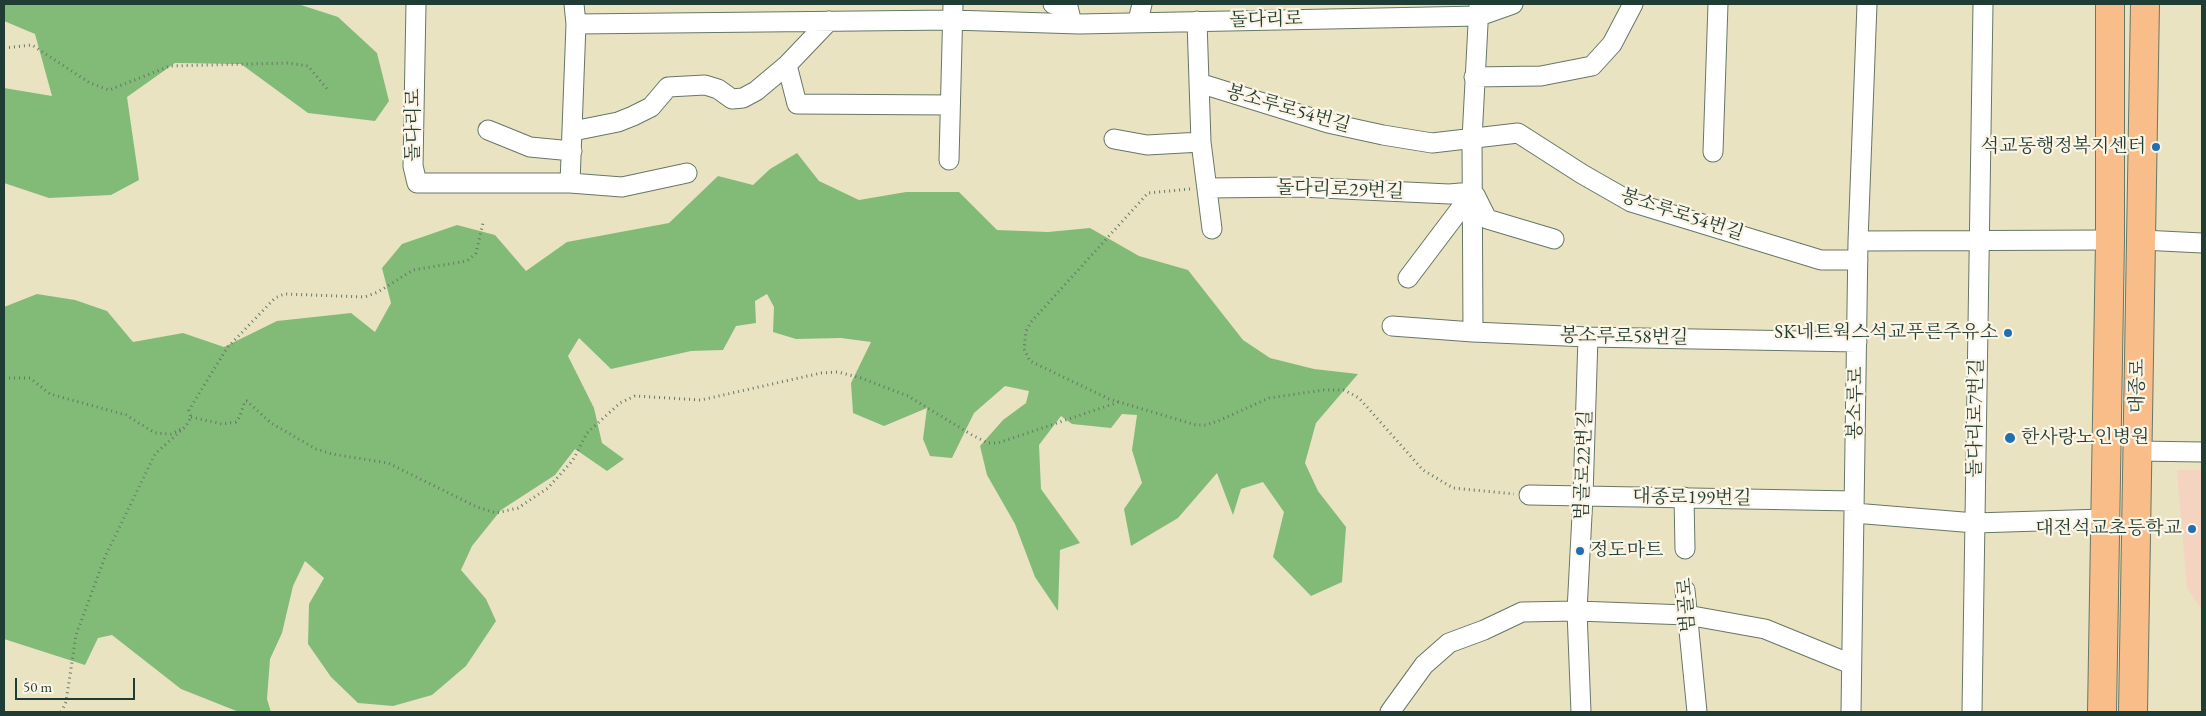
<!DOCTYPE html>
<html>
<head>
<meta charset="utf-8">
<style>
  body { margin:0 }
  #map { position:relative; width:2206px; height:716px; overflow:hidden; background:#eae3c2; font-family:"EB Garamond",serif }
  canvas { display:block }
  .frame { position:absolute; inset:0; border:5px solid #1f3d34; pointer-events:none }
  .scale { position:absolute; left:15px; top:678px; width:120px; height:22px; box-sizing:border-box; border:2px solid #1f3d34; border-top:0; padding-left:6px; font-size:15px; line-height:18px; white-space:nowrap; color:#1f3d34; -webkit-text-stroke:4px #fcf5e5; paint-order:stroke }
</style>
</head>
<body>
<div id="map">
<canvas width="2206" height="716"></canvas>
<div class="frame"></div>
<div class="scale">50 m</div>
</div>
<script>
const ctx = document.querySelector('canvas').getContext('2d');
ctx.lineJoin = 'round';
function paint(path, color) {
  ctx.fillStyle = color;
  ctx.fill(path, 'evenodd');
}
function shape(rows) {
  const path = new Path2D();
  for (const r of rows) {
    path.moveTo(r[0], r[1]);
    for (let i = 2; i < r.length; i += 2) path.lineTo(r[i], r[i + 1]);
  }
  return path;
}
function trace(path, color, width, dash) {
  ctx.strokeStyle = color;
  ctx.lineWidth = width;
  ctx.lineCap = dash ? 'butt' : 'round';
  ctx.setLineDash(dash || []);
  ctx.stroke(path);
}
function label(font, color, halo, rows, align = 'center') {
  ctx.font = font + ' "EB Garamond","Noto Serif KR",serif';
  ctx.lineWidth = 4.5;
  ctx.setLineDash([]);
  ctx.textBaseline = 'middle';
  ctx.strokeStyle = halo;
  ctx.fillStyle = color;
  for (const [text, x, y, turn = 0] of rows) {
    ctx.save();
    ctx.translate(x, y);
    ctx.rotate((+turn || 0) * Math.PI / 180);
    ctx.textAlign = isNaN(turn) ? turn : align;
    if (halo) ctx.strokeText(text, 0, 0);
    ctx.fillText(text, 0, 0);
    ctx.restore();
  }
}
paint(shape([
  [2177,470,2202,470,2202,610,2187,588]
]), '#f5d3c1');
paint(shape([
  [4,4,298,4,338,17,377,53,389,101,375,121,308,113,241,64,175,63,127,97,139,180,111,195,49,198,4,183,4,88,52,96,35,34,4,21],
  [797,153,819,181,859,200,906,192,959,192,997,230,1048,232,1090,228,1139,256,1188,270,1243,340,1270,358,1314,369,1358,374,1316,423,1305,463,1318,491,1346,527,1342,582,1311,596,1273,557,1284,512,1263,482,1241,489,1233,515,1217,473,1178,518,1131,546,1124,509,1142,483,1132,450,1137,415,1122,414,1111,428,1072,424,1061,416,1039,445,1041,489,1080,543,1060,550,1058,611,1035,577,1015,524,987,475,980,446,1003,420,1026,403,1029,391,1005,386,974,413,952,458,930,456,923,439,927,408,884,426,853,413,851,383,871,342,841,338,796,339,773,332,774,307,767,294,755,301,756,323,736,326,723,350,691,351,611,369,579,338,568,356,594,408,602,443,624,459,607,471,575,449,555,475,501,510,472,546,461,570,486,599,496,621,466,666,432,695,393,706,358,703,331,677,308,644,309,604,324,578,305,561,293,586,282,633,270,659,267,699,271,712,239,712,181,689,112,635,98,638,85,665,4,639,4,307,37,294,75,300,107,311,133,342,183,333,224,347,277,321,351,313,375,332,391,303,382,268,402,244,457,225,495,235,526,271,567,242,669,223,718,176,753,185,770,169]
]), '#82bb78');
const minor = shape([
  [416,4,413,166,417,183,570,183,622,187,687,173],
  [1053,4,1068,7,1072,23],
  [1138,21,1142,4],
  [1197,21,1201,142,1212,229],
  [576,24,952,20,1079,24,1479,16,1513,4],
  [787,65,797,104,950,105],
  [1474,77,1541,76,1592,66,1612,44,1633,4],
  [1199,83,1328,123,1383,135,1432,143,1518,133,1582,174,1631,202,1821,260,1858,260],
  [488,130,530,147,572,151],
  [573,131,618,122,633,116,651,107,668,87,705,85,718,89,732,99,743,98,756,91,787,65,829,21],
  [1114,139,1147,145,1201,142],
  [1713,152,1718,4],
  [949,160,953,4],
  [570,183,576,24,574,4],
  [1207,188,1300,187,1449,194,1473,192],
  [1475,195,1487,219,1554,239],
  [2142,240,2202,243],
  [1858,241,2110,240],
  [1408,278,1473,192],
  [1392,326,1473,332,1588,337,1857,342],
  [1473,332,1472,139,1479,5],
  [2137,451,2202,452],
  [1529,495,1854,501],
  [1684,497,1685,549],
  [1854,513,1975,523,2104,519],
  [1685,590,1697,712],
  [1390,712,1424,665,1449,643,1484,630,1522,612,1577,611,1687,615,1765,629,1851,664],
  [1581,712,1577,611,1583,496,1588,337],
  [1851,712,1858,241,1867,4],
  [1972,712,1983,4]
]);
const primary = shape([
  [2102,712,2110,240,2110,4],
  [2133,712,2145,4]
]);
trace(minor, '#676', 21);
trace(primary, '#676', 30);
trace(shape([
  [4,48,32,45,90,83,109,90,170,66,288,63,308,66,328,90],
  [1190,189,1148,193,1031,322,1026,331,1024,349,1030,361,1109,399,1196,425,1206,425,1218,421,1269,398,1324,390,1344,390,1359,398,1423,470,1453,488,1514,494],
  [4,378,30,378,50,394,126,415,155,433,171,434,181,429],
  [191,417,222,424,236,422,240,416,245,401,247,401,271,423,316,449,332,454,388,463,477,507,496,513,518,508,548,488,573,460,587,433,620,403,635,396,701,400,821,373,838,372,861,378,908,396,972,435,988,443,998,443,1119,402],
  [61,712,66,702,76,635,105,557,155,454,186,426,191,417,189,410,227,348,275,298,284,294,365,297,378,292,413,270,467,261,476,253,483,223]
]), '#676', 3, [1, 4]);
trace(minor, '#fff', 19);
trace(primary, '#f8bd89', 28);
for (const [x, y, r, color] of [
  [2156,147,5,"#1f6fb2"],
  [2008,333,5,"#1f6fb2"],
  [2010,438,6,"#1f6fb2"],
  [2192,529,5,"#1f6fb2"],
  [1580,551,5,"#1f6fb2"]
]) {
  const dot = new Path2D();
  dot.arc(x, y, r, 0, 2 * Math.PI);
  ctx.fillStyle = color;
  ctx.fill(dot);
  trace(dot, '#fcf5e5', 2);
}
label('19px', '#1f3d34', '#fcf5e5', [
  ["돌다리로",1266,20,-1],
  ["봉소루로54번길",1288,109,16],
  ["돌다리로",414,125,-90],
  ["돌다리로29번길",1340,190,2],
  ["봉소루로54번길",1682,215,18],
  ["봉소루로58번길",1624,337,1],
  ["대종로",2138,386,-89],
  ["봉소루로",1856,403,-89],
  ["돌다리로7번길",1976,418,-89],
  ["범골로22번길",1584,465,-88],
  ["대종로199번길",1692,498,1],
  ["범골로",1687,605,-94]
]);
label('19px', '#1f3d34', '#fcf5e5', [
  ["석교동행정복지센터",2146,147],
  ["SK네트웍스석교푸른주유소",1998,333],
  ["한사랑노인병원",2021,438,"left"],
  ["대전석교초등학교",2182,529],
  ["정도마트",1590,551,"left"]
], 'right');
</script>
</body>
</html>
